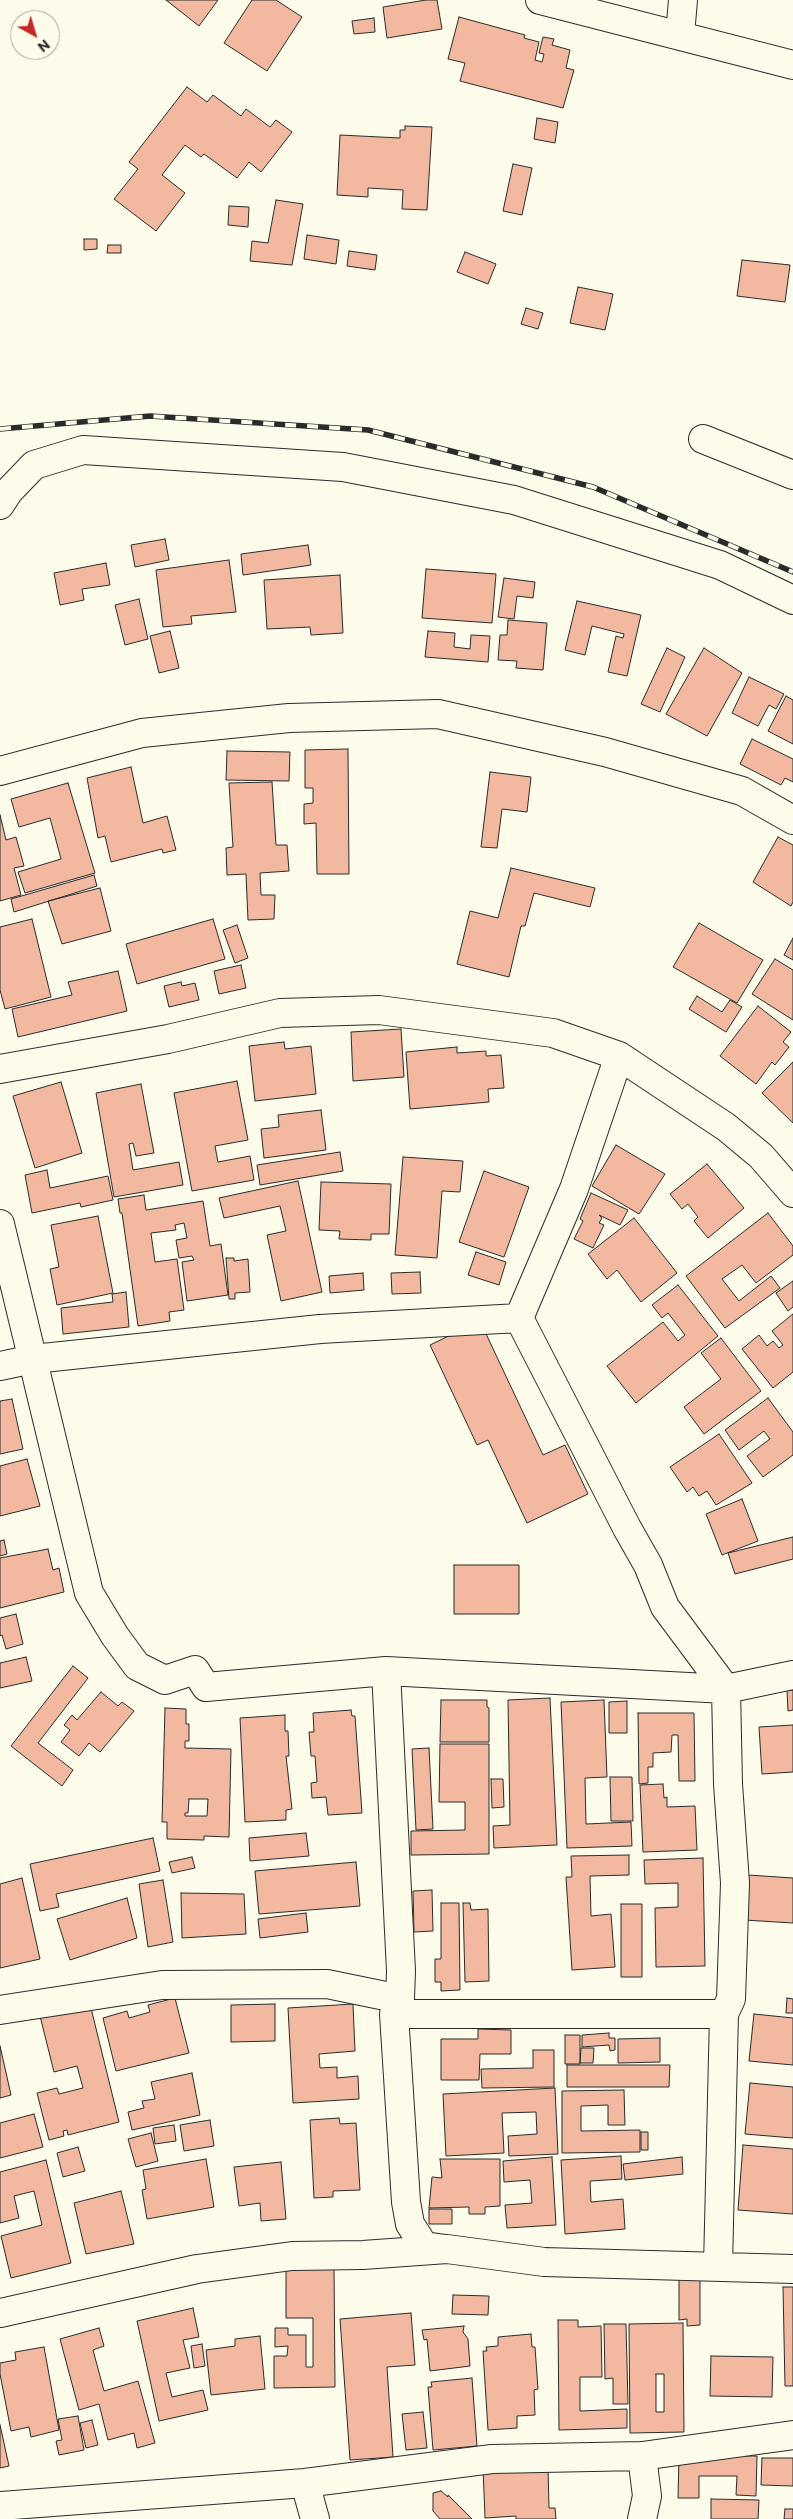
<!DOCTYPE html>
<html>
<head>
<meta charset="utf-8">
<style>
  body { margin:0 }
  #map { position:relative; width:793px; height:2519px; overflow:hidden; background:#fdfbea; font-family:Commissioner,sans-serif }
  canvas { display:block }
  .north { position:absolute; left:10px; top:10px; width:50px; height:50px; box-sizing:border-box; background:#fdfbea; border:1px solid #a9a89e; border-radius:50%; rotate:141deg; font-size:14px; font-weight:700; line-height:20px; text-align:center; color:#2b2b2b }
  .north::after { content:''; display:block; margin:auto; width:18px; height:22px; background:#c62828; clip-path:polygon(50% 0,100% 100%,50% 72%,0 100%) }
</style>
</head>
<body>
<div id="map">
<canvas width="793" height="2519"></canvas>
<div class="north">N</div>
</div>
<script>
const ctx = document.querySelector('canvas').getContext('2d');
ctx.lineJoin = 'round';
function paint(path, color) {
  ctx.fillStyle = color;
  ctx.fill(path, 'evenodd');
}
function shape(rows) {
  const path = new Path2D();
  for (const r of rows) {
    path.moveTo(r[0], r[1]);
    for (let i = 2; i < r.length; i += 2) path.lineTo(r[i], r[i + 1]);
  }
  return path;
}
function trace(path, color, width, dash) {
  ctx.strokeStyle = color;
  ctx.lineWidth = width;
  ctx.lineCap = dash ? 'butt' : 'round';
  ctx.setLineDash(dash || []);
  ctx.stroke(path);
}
const building = shape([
  [166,0,218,0,199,26,166,0],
  [252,0,276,0,302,17,267,71,224,43,252,0],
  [426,0,437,0,442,29,387,38,383,7,426,0],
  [459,17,525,35,524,38,539,42,535,60,542,62,544,54,539,53,543,37,554,39,552,45,570,50,566,68,574,70,563,108,460,81,465,63,448,59,459,17],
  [374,18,375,32,354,34,352,21,374,18],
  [187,87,207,102,213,95,241,116,246,109,270,127,276,120,292,132,261,172,249,162,237,178,204,154,201,157,185,145,162,175,185,193,156,231,114,199,138,169,129,162,187,87],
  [537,118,558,122,555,143,534,139,537,118],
  [405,126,432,127,427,210,402,209,403,190,368,188,368,197,337,195,340,135,400,138,400,130,405,130,405,126],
  [513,164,532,168,522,215,503,211,513,164],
  [276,200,303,204,292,265,250,261,252,241,268,243,276,200],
  [229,206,249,207,248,227,228,225,229,206],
  [307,235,339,240,336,264,304,259,307,235],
  [84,239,97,239,97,249,84,250,84,239],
  [108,245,121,245,121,253,107,253,108,245],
  [349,251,377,255,375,270,347,266,349,251],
  [465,252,496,264,488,284,457,272,465,252],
  [742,260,790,265,785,302,737,296,742,260],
  [578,287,613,294,605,330,570,323,578,287],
  [526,308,543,313,538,329,521,324,526,308],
  [165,539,169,560,135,567,131,545,165,539],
  [308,545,311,565,243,575,241,554,308,545],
  [229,560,236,612,191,616,192,624,163,627,156,570,229,560],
  [106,563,110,585,82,589,84,600,60,605,54,573,106,563],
  [426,569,496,574,492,623,422,618,426,569],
  [340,575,343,633,311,635,310,627,267,629,264,580,340,575],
  [504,578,535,582,533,598,517,596,514,619,498,617,504,578],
  [139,599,148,639,125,645,115,605,139,599],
  [577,601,641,615,627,676,608,672,616,636,623,638,624,634,592,626,585,655,565,650,577,601],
  [508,620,547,623,543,670,516,668,517,661,498,660,500,635,507,635,508,620],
  [170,631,179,668,159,673,150,636,170,631],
  [428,631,455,633,454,647,470,649,471,635,490,636,488,662,425,657,428,631],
  [667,648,685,657,660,712,641,704,667,648],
  [704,648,742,673,707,736,666,714,704,648],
  [749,677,784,694,776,709,769,705,758,726,732,713,749,677],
  [786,696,793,700,793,744,768,731,786,696],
  [752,739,793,759,793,782,785,778,781,785,740,764,752,739],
  [348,749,349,874,317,874,316,823,304,824,304,804,313,803,313,788,305,788,305,750,348,749],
  [227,751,290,752,289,781,226,780,227,751],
  [131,767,143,823,167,816,176,850,163,853,162,849,111,862,105,836,98,838,87,778,131,767],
  [490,772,531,777,527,812,502,809,497,848,481,847,490,772],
  [272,782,276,845,287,845,289,871,260,873,261,895,275,895,274,919,248,920,246,874,227,875,226,848,233,847,229,783,272,782],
  [68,783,95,873,25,893,18,872,61,859,50,818,19,827,11,799,68,783],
  [0,815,6,840,16,837,24,866,14,868,21,895,0,901,0,815],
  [778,837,793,845,793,902,791,906,753,882,778,837],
  [511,868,595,888,590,907,534,893,525,926,521,926,509,977,457,964,470,911,498,918,511,868],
  [94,875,97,886,14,912,11,899,94,875],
  [100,888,111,931,62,944,48,901,100,888],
  [32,919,51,997,5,1009,0,990,0,927,32,919],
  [213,919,225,959,137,984,126,944,213,919],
  [699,923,763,960,737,1003,673,967,699,923],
  [237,925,248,958,235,963,223,930,237,925],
  [793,938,793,960,784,955,793,938],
  [775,959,793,970,793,1020,752,994,775,959],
  [241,965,246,988,219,994,214,971,241,965],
  [118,971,127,1011,18,1037,12,1009,72,995,68,982,118,971],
  [181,982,182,986,195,983,199,1000,169,1007,164,986,181,982],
  [697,996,722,1012,730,1000,742,1007,726,1032,689,1009,697,996],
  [758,1006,791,1032,783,1042,789,1047,775,1065,772,1062,756,1084,720,1056,758,1006],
  [401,1029,404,1077,353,1081,351,1032,401,1029],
  [284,1042,285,1049,311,1046,316,1094,255,1101,249,1046,284,1042],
  [457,1047,457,1053,486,1051,486,1056,501,1055,504,1088,488,1089,489,1102,410,1109,406,1052,457,1047],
  [793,1062,793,1123,762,1093,793,1062],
  [237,1081,248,1140,215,1146,218,1162,250,1156,254,1180,192,1191,174,1093,237,1081],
  [61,1082,82,1153,35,1168,13,1096,61,1082],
  [141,1084,154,1153,136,1156,133,1143,129,1144,133,1170,179,1162,183,1185,114,1197,96,1093,141,1084],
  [321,1110,326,1150,264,1158,261,1129,279,1127,278,1115,321,1110],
  [616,1145,665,1174,639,1214,592,1186,616,1145],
  [340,1152,343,1171,260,1185,257,1165,340,1152],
  [403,1157,463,1161,460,1192,442,1191,437,1258,395,1255,403,1157],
  [707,1164,744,1208,708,1238,694,1221,698,1217,688,1204,682,1209,670,1194,707,1164],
  [47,1170,50,1188,108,1176,113,1200,81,1207,80,1203,32,1213,25,1175,47,1170],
  [484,1171,529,1187,504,1257,459,1242,484,1171],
  [298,1181,322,1292,281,1301,267,1235,286,1231,280,1206,224,1218,219,1198,298,1181],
  [321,1182,391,1184,389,1234,371,1234,371,1240,339,1239,340,1231,319,1230,321,1182],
  [591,1193,628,1210,620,1225,599,1215,602,1218,599,1223,604,1225,593,1248,574,1239,583,1221,580,1219,591,1193],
  [144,1195,146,1210,203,1201,210,1246,221,1244,228,1295,187,1301,182,1262,194,1260,192,1256,179,1258,176,1240,187,1238,184,1223,175,1225,176,1230,151,1233,155,1262,177,1259,184,1310,169,1312,170,1321,138,1326,122,1213,120,1213,118,1199,144,1195],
  [768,1213,793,1246,793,1255,756,1283,742,1265,722,1279,739,1301,771,1276,780,1288,725,1328,686,1276,768,1213],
  [98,1216,113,1293,57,1305,50,1269,59,1267,51,1225,98,1216],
  [634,1218,677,1273,641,1302,617,1270,607,1279,588,1254,634,1218],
  [476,1252,506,1262,499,1285,468,1275,476,1252],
  [226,1258,234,1258,234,1261,248,1259,250,1292,235,1293,235,1299,229,1299,226,1258],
  [420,1272,421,1293,392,1294,391,1273,420,1272],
  [363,1273,364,1290,330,1293,329,1276,363,1273],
  [793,1281,793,1307,788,1311,776,1293,793,1281],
  [678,1285,718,1336,636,1403,607,1366,663,1322,678,1341,685,1335,668,1313,662,1318,652,1305,678,1285],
  [126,1292,129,1327,63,1334,61,1308,113,1302,112,1294,126,1292],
  [793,1314,793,1372,773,1388,742,1349,759,1335,767,1346,773,1341,779,1348,783,1345,772,1331,793,1314],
  [480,1321,543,1455,565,1445,588,1494,527,1523,488,1440,477,1445,430,1345,480,1321],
  [721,1338,761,1391,704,1434,684,1407,721,1379,701,1353,721,1338],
  [768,1398,793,1432,793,1455,763,1477,747,1456,770,1439,764,1431,739,1450,725,1430,768,1398],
  [12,1399,23,1449,0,1454,0,1401,12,1399],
  [719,1434,752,1483,716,1505,707,1491,699,1496,693,1487,687,1492,670,1467,719,1434],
  [27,1459,40,1506,0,1516,0,1466,27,1459],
  [742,1499,758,1541,722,1555,706,1514,742,1499],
  [793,1537,793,1559,735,1574,728,1553,793,1537],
  [4,1540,7,1554,0,1556,0,1541,4,1540],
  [48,1549,53,1570,59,1568,64,1592,0,1608,0,1558,48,1549],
  [454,1565,519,1565,519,1614,454,1614,454,1565],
  [16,1614,23,1644,6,1649,2,1635,0,1636,0,1618,16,1614],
  [26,1657,32,1681,0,1688,0,1663,26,1657],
  [73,1666,88,1678,38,1743,73,1770,62,1786,11,1746,73,1666],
  [787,1690,793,1690,793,1710,788,1711,787,1690],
  [101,1692,118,1706,122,1702,134,1711,100,1752,89,1743,79,1756,61,1742,70,1730,64,1725,72,1715,77,1720,101,1692],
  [550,1698,557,1845,494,1848,493,1826,510,1825,508,1700,550,1698],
  [441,1700,487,1700,487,1707,489,1708,489,1742,440,1742,441,1700],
  [604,1700,607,1777,585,1778,586,1824,631,1822,632,1846,567,1848,561,1702,604,1700],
  [627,1701,627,1733,609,1733,609,1702,627,1701],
  [165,1708,186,1709,186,1724,189,1724,189,1741,185,1741,185,1748,231,1749,229,1837,204,1836,204,1840,167,1839,167,1822,162,1822,165,1708],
  [189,1799,208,1799,207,1816,185,1816,185,1813,188,1813,189,1799],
  [351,1710,352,1716,355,1716,362,1813,328,1815,326,1797,312,1798,311,1783,317,1782,315,1756,311,1756,309,1732,314,1732,313,1713,351,1710],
  [638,1713,694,1713,695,1781,679,1781,678,1735,672,1735,671,1752,653,1753,653,1767,648,1767,648,1783,639,1784,638,1713],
  [285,1715,285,1731,288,1731,289,1756,286,1756,292,1809,286,1810,286,1820,245,1822,240,1718,285,1715],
  [793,1725,793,1772,762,1774,759,1727,793,1725],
  [440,1744,489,1744,489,1854,411,1855,411,1831,465,1830,465,1802,439,1802,440,1744],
  [429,1748,433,1829,416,1830,412,1749,429,1748],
  [610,1777,632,1777,633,1821,611,1821,610,1777],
  [491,1779,503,1779,504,1807,492,1808,491,1779],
  [663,1784,664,1798,667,1797,667,1807,695,1806,697,1850,643,1852,640,1785,663,1784],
  [306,1833,309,1856,250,1861,249,1838,306,1833],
  [153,1838,160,1871,56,1894,59,1907,40,1911,30,1864,153,1838],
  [629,1855,629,1875,590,1876,591,1916,611,1914,615,1967,572,1970,566,1877,572,1877,571,1856,629,1855],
  [192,1857,195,1868,172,1873,169,1862,192,1857],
  [703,1858,705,1966,656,1967,655,1908,678,1907,678,1883,645,1884,644,1860,703,1858],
  [356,1862,360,1906,259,1914,255,1871,356,1862],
  [748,1875,793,1878,793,1923,744,1920,748,1875],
  [22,1878,40,1959,0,1968,0,1884,22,1878],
  [163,1880,173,1942,148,1947,139,1884,163,1880],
  [432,1890,433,1931,414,1932,413,1891,432,1890],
  [181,1893,244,1894,246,1934,182,1938,181,1893],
  [127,1898,137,1938,70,1960,57,1919,127,1898],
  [441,1903,459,1903,460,1990,441,1991,441,1982,435,1982,435,1959,441,1959,441,1903],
  [463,1903,470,1903,471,1910,488,1909,489,1981,465,1982,463,1903],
  [621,1904,642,1904,642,1977,621,1977,621,1904],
  [306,1913,308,1932,260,1938,258,1919,306,1913],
  [175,1998,189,2053,116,2071,103,2018,127,2011,129,2018,150,2012,148,2005,175,1998],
  [787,1998,793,1999,793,2013,786,2013,787,1998],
  [90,2004,119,2122,68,2135,67,2130,63,2131,64,2136,49,2140,37,2093,57,2088,59,2094,83,2088,77,2066,54,2072,40,2016,90,2004],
  [275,2004,275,2041,231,2042,231,2005,275,2004],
  [353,2004,355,2051,319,2054,320,2068,337,2067,337,2078,358,2076,359,2099,293,2103,288,2008,353,2004],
  [754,2014,793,2018,793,2065,749,2061,754,2014],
  [478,2029,511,2030,511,2054,480,2054,479,2080,441,2080,441,2039,478,2039,478,2029],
  [609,2033,609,2038,615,2038,615,2050,610,2051,609,2045,582,2047,582,2035,609,2033],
  [565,2035,580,2035,580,2064,565,2064,565,2035],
  [660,2038,660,2062,618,2063,618,2039,660,2038],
  [0,2046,11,2095,0,2098,0,2046],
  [581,2048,594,2048,593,2063,580,2063,581,2048],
  [533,2050,554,2050,554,2087,482,2088,481,2069,533,2068,533,2050],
  [567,2065,670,2065,669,2087,567,2087,567,2065],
  [192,2073,200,2115,132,2130,128,2112,144,2108,142,2101,155,2099,151,2082,192,2073],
  [750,2083,793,2087,793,2138,745,2134,750,2083],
  [555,2088,558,2154,509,2156,508,2136,537,2134,536,2112,502,2113,504,2153,446,2156,443,2094,555,2088],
  [624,2090,625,2125,608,2125,608,2105,581,2106,581,2131,640,2130,640,2152,562,2153,562,2091,624,2090],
  [34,2114,43,2147,0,2158,0,2123,34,2114],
  [339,2118,340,2124,356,2123,360,2190,333,2191,333,2197,314,2198,310,2120,339,2118],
  [210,2120,214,2146,184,2151,180,2125,210,2120],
  [174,2125,176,2141,155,2144,153,2128,174,2125],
  [641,2132,648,2132,648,2150,641,2150,641,2132],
  [151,2133,158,2161,136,2167,128,2139,151,2133],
  [743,2145,793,2149,793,2214,738,2210,743,2145],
  [78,2147,85,2171,63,2177,57,2153,78,2147],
  [621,2156,622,2179,590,2181,591,2202,623,2199,625,2229,565,2234,561,2160,621,2156],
  [552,2157,556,2225,507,2228,505,2205,532,2203,530,2180,504,2182,503,2161,552,2157],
  [682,2157,683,2174,625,2180,623,2164,682,2157],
  [206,2159,214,2207,147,2219,142,2190,146,2189,143,2170,206,2159],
  [440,2159,500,2159,500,2206,485,2207,485,2214,469,2214,469,2207,429,2208,432,2177,442,2178,440,2159],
  [46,2160,71,2263,11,2278,1,2236,42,2225,34,2191,14,2196,19,2218,0,2223,0,2172,46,2160],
  [281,2162,286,2219,261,2221,260,2203,239,2206,234,2167,281,2162],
  [121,2191,134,2244,86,2254,74,2203,121,2191],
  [429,2209,452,2209,452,2224,429,2224,429,2209],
  [334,2265,335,2387,274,2388,274,2356,287,2356,288,2346,275,2347,275,2328,288,2328,288,2335,306,2335,306,2367,313,2367,313,2318,286,2318,286,2266,334,2265],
  [700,2277,700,2325,687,2326,687,2319,679,2320,679,2278,700,2277],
  [783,2287,793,2287,793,2386,785,2386,783,2287],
  [453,2295,489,2296,488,2315,452,2314,453,2295],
  [193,2308,199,2337,183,2340,190,2368,166,2373,172,2397,203,2390,208,2410,159,2421,137,2321,193,2308],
  [411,2313,415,2365,387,2367,393,2457,350,2460,340,2319,411,2313],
  [558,2320,578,2320,578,2327,601,2326,602,2377,580,2377,580,2411,627,2409,627,2428,559,2430,558,2320],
  [683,2323,684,2432,630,2433,629,2324,683,2323],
  [656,2374,664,2374,664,2412,656,2412,656,2374],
  [604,2324,626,2324,628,2404,613,2404,613,2378,605,2379,604,2324],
  [464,2326,463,2332,468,2339,470,2366,430,2371,427,2339,424,2340,422,2330,464,2326],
  [99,2328,104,2346,93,2350,104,2391,138,2381,155,2443,137,2448,134,2433,108,2440,99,2404,79,2410,60,2339,99,2328],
  [531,2334,532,2347,535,2347,538,2389,534,2390,535,2415,517,2416,517,2428,488,2430,483,2351,487,2351,486,2347,498,2346,498,2337,531,2334],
  [260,2336,265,2389,211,2395,206,2350,235,2346,235,2339,260,2336],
  [202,2344,205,2366,194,2368,191,2346,202,2344],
  [44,2347,59,2430,31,2437,29,2427,11,2431,0,2374,0,2363,16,2360,15,2352,44,2347],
  [711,2356,773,2357,772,2397,710,2396,711,2356],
  [472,2378,477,2446,433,2450,428,2387,432,2387,431,2382,472,2378],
  [423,2412,427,2448,406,2450,402,2414,423,2412],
  [78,2416,84,2450,59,2455,56,2441,62,2440,58,2419,78,2416],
  [92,2420,98,2445,86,2448,80,2423,92,2420],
  [0,2425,9,2466,0,2468,0,2425],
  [679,2456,757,2456,756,2496,736,2495,737,2476,699,2476,699,2498,678,2498,679,2456],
  [762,2458,793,2458,793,2486,761,2485,762,2458],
  [548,2466,549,2508,555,2508,556,2519,516,2519,516,2516,485,2518,483,2467,548,2466],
  [441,2491,448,2497,448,2495,472,2519,440,2519,433,2511,433,2493,441,2491],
  [711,2499,759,2500,758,2519,711,2519,711,2499],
  [785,2509,793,2509,793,2519,784,2519,785,2509]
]);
paint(building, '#f2b8a0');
trace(building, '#2b2b2b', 1);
const street = shape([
  [540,0,793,65],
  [680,35,683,0],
  [703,439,793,475],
  [0,505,9,491,34,465,83,450,343,467,514,500,720,565,793,600],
  [0,771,142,733,289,718,438,714,605,752,742,791,793,820],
  [0,1069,168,1039,280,1013,379,1010,553,1033,619,1056,726,1127,761,1156,793,1193],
  [0,1224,89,1593,115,1636,137,1666,165,1680,195,1670,206,1687,386,1671,726,1689,793,1675],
  [519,1318,627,1528,648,1565,665,1607,726,1689,728,1784,735,1883,731,1999,724,2014,718,2266],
  [0,1366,33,1359,320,1329,519,1318,574,1189,619,1056],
  [386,1671,401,1971,400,1999,394,2014,406,2202,410,2224,424,2246,446,2249],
  [0,2010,162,1985,327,1984,400,1999],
  [394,2014,724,2014],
  [0,2313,197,2269,292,2256,363,2255,447,2249,544,2262,793,2269],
  [642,2456,647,2496,642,2519],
  [305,2483,315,2519],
  [0,2506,305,2483,492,2459,642,2456,793,2435]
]);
trace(street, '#2b2b2b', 30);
trace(street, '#fdfbea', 28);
const rail = shape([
  [0,429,150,416,368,430,593,487,793,572]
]);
trace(rail, '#2b2b2b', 5.5);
trace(rail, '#fdfbea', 4, [11]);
</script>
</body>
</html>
